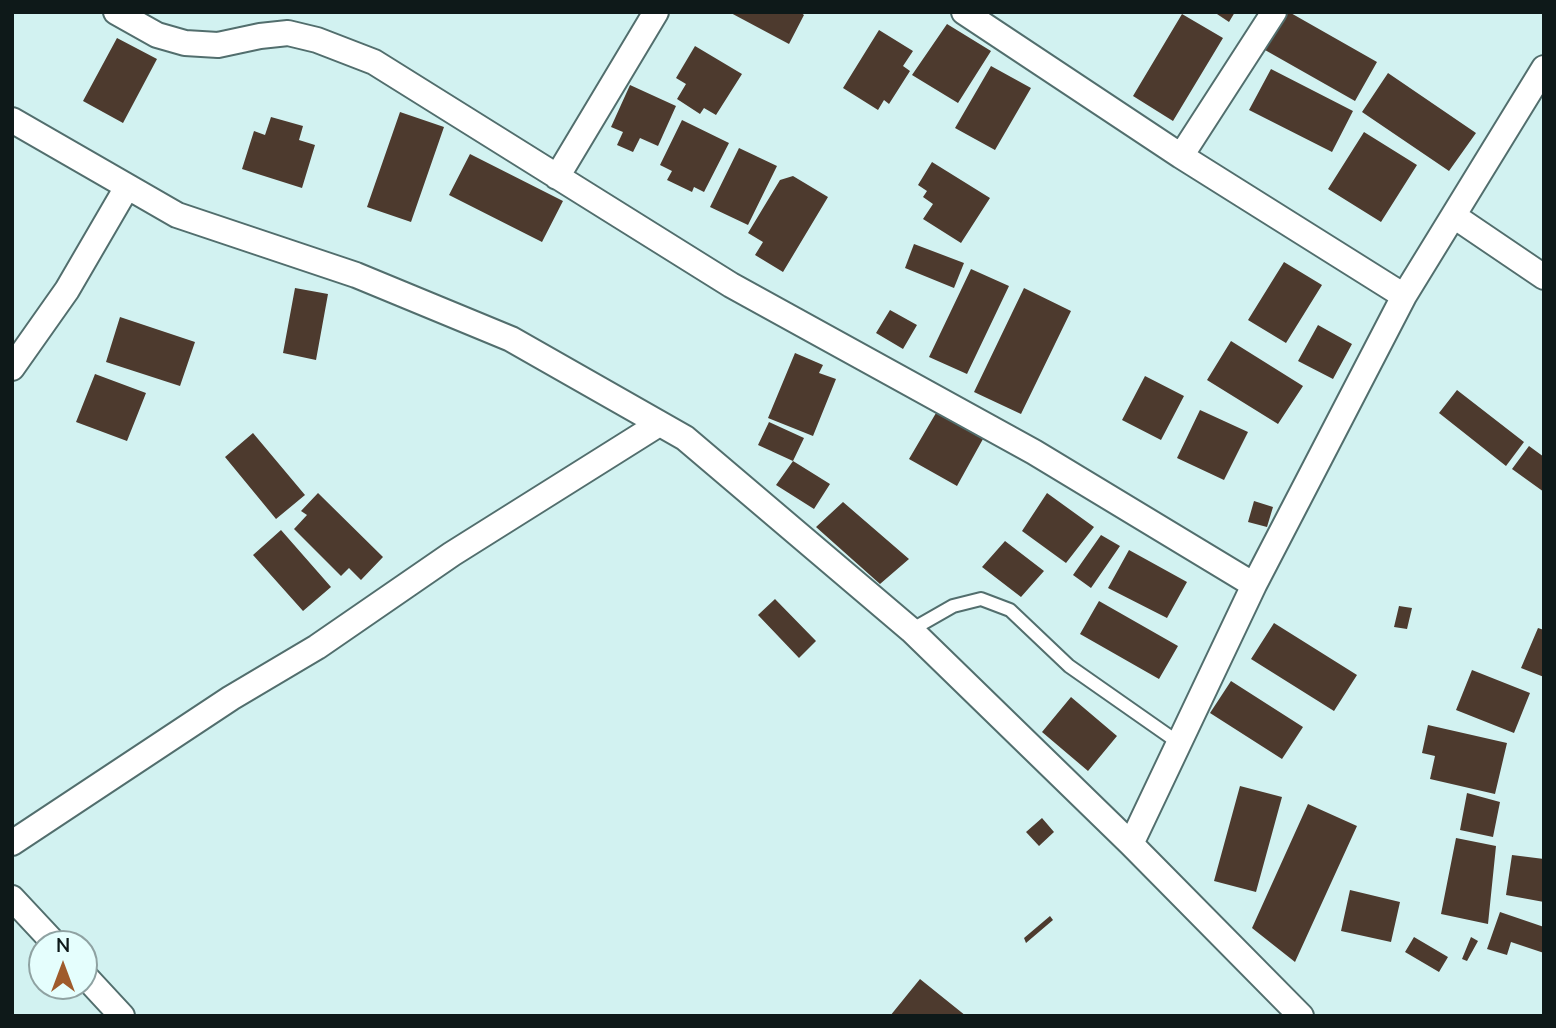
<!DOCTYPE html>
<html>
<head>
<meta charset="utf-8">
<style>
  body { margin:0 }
  #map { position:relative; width:1556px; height:1028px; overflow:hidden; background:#d2f2f1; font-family:"Nunito Sans",sans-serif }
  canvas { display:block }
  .frame { position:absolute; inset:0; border:14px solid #0e1919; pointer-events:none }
  .north { position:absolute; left:28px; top:930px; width:70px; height:70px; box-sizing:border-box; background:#e5fefd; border:2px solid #8fa2a2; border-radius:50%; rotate:0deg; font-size:19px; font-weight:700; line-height:28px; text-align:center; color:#0e1919 }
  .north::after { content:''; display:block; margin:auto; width:24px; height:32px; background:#9f5b2c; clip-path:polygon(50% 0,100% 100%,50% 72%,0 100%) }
</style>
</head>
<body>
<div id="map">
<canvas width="1556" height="1028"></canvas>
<div class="frame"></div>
<div class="north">N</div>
</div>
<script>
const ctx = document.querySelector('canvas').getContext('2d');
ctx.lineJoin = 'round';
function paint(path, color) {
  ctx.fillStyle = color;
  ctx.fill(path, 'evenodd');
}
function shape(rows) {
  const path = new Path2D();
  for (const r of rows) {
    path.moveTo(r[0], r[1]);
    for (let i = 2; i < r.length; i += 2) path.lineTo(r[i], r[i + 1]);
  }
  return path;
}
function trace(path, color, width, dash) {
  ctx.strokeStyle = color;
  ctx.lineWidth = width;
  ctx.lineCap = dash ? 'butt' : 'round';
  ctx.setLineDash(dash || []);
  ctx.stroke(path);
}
paint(shape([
  [729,12,800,12,804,15,789,44],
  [1214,12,1235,12,1229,22],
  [1286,12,1289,12,1377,62,1355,101,1265,50],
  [1182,14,1223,38,1173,121,1133,96],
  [947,24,991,51,958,103,912,75],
  [879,30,913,51,903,66,910,71,889,104,884,100,878,110,843,88],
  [117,38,157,59,123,123,83,101],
  [695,46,742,74,716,115,704,108,700,114,677,99,686,84,676,78],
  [991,66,1031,88,995,150,955,128],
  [1271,69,1353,111,1332,152,1249,110],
  [1388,73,1476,133,1449,171,1362,112],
  [630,85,676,106,658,146,640,138,633,152,617,145,623,132,611,127],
  [400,112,444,127,411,222,367,207],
  [271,117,303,126,299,140,315,145,302,188,242,169,254,131,265,135],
  [682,120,729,143,704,192,694,187,692,192,667,180,672,171,660,165],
  [1364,132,1417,165,1381,222,1328,189],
  [739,148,777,166,748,225,710,207],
  [470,154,563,201,542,242,449,195],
  [932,162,990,198,961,243,923,219,933,204,923,197,927,191,918,185],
  [793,176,828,197,783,272,755,255,763,242,748,233,780,180],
  [914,244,964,263,954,288,905,268],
  [1284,262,1322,285,1286,343,1248,320],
  [971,269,1009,286,967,374,929,357],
  [295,288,328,294,316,360,283,353],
  [1024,288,1071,311,1021,414,974,392],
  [890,310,917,325,903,349,876,333],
  [120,317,195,342,180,386,106,362],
  [1318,325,1352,344,1333,379,1298,361],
  [1231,341,1303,386,1278,424,1207,380],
  [795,353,823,365,819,373,836,379,813,436,768,418],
  [95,374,146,393,127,441,76,422],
  [1145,376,1184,396,1161,440,1122,420],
  [1457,390,1524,442,1506,466,1439,413],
  [1200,410,1248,432,1224,480,1177,458],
  [936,413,983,439,957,486,909,459],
  [769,422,804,438,793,461,758,445],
  [253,433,305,495,276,519,225,457],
  [1529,446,1544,457,1544,492,1512,469],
  [793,461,830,484,814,509,776,485],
  [318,493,383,557,361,580,349,568,341,576,294,529,307,515,301,511],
  [1047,493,1094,527,1066,563,1022,531],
  [1254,501,1273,507,1267,527,1248,522],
  [843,502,909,559,880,584,816,527],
  [281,530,331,587,303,611,253,555],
  [1101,535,1120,546,1091,588,1073,575],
  [1005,541,1044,571,1021,597,982,567],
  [1129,550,1187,582,1167,618,1108,588],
  [775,599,816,641,799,658,758,615],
  [1099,601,1178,646,1159,679,1080,634],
  [1399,606,1412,608,1407,629,1394,627],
  [1274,623,1357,675,1334,711,1251,659],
  [1538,628,1544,630,1544,677,1521,668],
  [1472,670,1530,693,1514,733,1456,710],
  [1231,681,1303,727,1282,759,1210,713],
  [1071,697,1117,736,1088,771,1042,732],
  [1428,725,1507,743,1495,794,1430,779,1435,756,1422,753],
  [1240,786,1282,797,1256,892,1214,881],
  [1467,793,1500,802,1493,837,1460,830],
  [1308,804,1357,826,1295,962,1252,928],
  [1042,818,1054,832,1039,846,1026,832],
  [1456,838,1496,846,1488,924,1441,914],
  [1512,855,1544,859,1544,902,1506,895],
  [1350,890,1400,902,1391,942,1341,931],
  [1500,912,1544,927,1544,953,1511,942,1507,955,1487,949],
  [1050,916,1053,920,1026,943,1024,938],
  [1414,937,1448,957,1439,972,1405,952],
  [1471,937,1478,941,1467,961,1462,959],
  [920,979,966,1016,890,1016]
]), '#4d3a2e');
const lane = shape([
  [911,630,953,606,981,599,1010,610,1069,666,1179,743]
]);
const street = shape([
  [116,12,157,35,185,43,218,45,260,36,288,33,317,40,374,62,731,285,1034,452,1254,585,1131,844],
  [964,12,1181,156,1404,296],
  [12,120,177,215,356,275,511,339,685,438,911,630,1131,844,1301,1016],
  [1181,156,1274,12],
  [557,177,656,12],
  [1454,216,1544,277],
  [12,368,67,290,127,187],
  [1254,585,1404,296,1544,68],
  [12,843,231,698,317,647,452,554,659,424],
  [12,898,55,944],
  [84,975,122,1016]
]);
trace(lane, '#526e6d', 16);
trace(street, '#526e6d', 28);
trace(lane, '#fff', 12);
trace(street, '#fff', 24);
</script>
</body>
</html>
